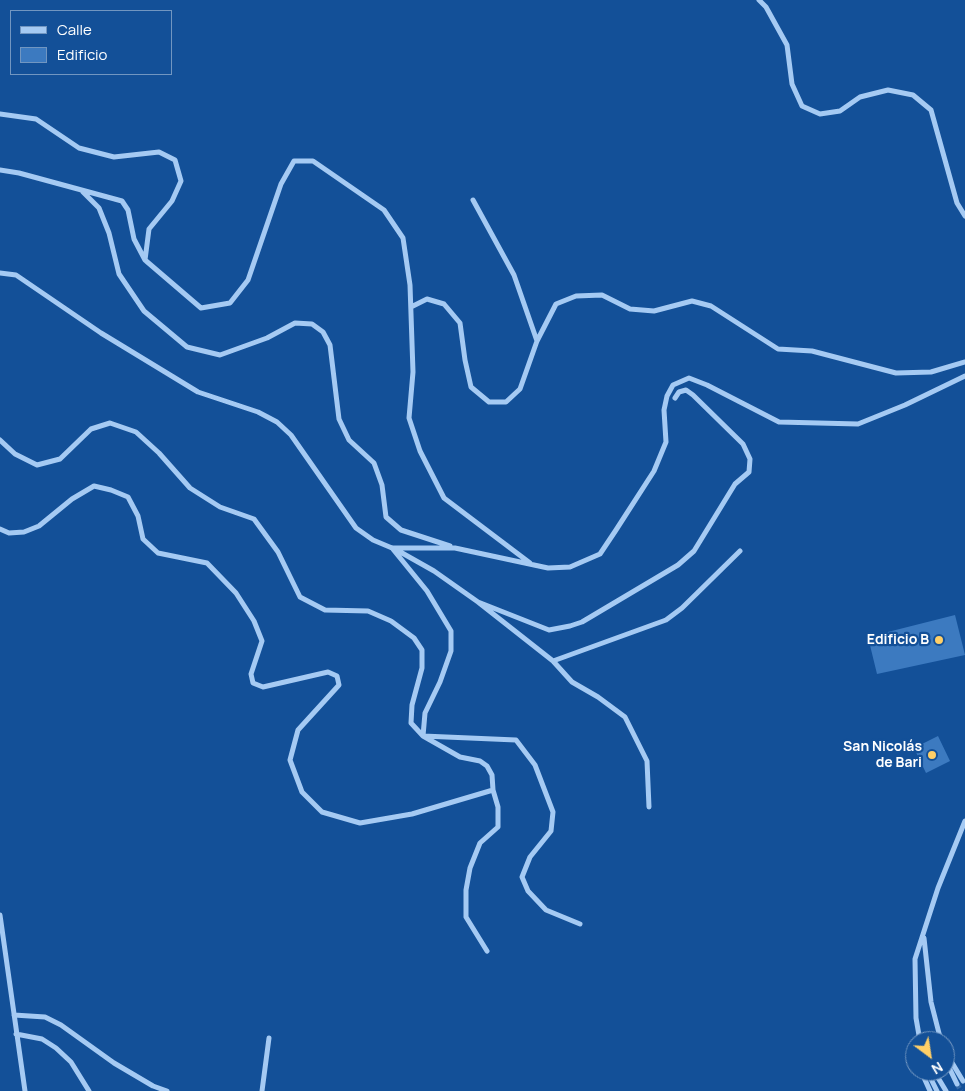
<!DOCTYPE html>
<html>
<head>
<meta charset="utf-8">
<style>
  body { margin:0 }
  #map { position:relative; width:965px; height:1091px; overflow:hidden; background:#135098; font-family:Manrope,sans-serif }
  canvas { display:block }
  .legend { position:absolute; left:10px; top:10px; width:162px; height:65px; box-sizing:border-box; background:#135098; border:1px solid #7196c1; margin:0; padding:6px 9px; list-style:none; font-size:15px; color:#fff }
  .legend li { display:flex; align-items:center; gap:10px; height:25px }
  .legend b { width:25px; border:1px solid #7196c1 }
  .north { position:absolute; left:905px; top:1031px; width:50px; height:50px; box-sizing:border-box; background:#135098; border:1px solid #7196c1; border-radius:50%; rotate:149deg; font-size:14px; font-weight:700; line-height:20px; text-align:center; color:#fff }
  .north::after { content:''; display:block; margin:auto; width:18px; height:22px; background:#ffcf67; clip-path:polygon(50% 0,100% 100%,50% 72%,0 100%) }
</style>
</head>
<body>
<div id="map">
<canvas width="965" height="1091"></canvas>
<ul class="legend">
<li><b style="height:6px;background:#a5caf3"></b>Calle</li>
<li><b style="height:14px;background:#3c7ac0"></b>Edificio</li>
</ul>
<div class="north">N</div>
</div>
<script>
const ctx = document.querySelector('canvas').getContext('2d');
ctx.lineJoin = 'round';
function paint(path, color) {
  ctx.fillStyle = color;
  ctx.fill(path, 'evenodd');
}
function shape(rows) {
  const path = new Path2D();
  for (const r of rows) {
    path.moveTo(r[0], r[1]);
    for (let i = 2; i < r.length; i += 2) path.lineTo(r[i], r[i + 1]);
  }
  return path;
}
function trace(path, color, width, dash) {
  ctx.strokeStyle = color;
  ctx.lineWidth = width;
  ctx.lineCap = dash ? 'butt' : 'round';
  ctx.setLineDash(dash || []);
  ctx.stroke(path);
}
function label(font, color, halo, rows, align = 'center') {
  ctx.font = font + ' Manrope,sans-serif';
  ctx.lineWidth = 4.5;
  ctx.setLineDash([]);
  ctx.textBaseline = 'middle';
  ctx.strokeStyle = halo;
  ctx.fillStyle = color;
  for (const [text, x, y, turn = 0] of rows) {
    ctx.save();
    ctx.translate(x, y);
    ctx.rotate((+turn || 0) * Math.PI / 180);
    ctx.textAlign = isNaN(turn) ? turn : align;
    if (halo) ctx.strokeText(text, 0, 0);
    ctx.fillText(text, 0, 0);
    ctx.restore();
  }
}
paint(shape([
  [955,615,965,655,877,674,868,637],
  [938,736,950,761,926,773,914,748]
]), '#3c7ac0');
trace(shape([
  [957,1084,961,1091]
]), '#366aa7', 5, [5, 2.5]);
trace(shape([
  [759,0,766,7,787,45,792,84,802,106,820,114,840,111,860,97,888,90,913,95,931,110,957,203,965,216],
  [0,114,36,119,79,148,114,157,159,152,175,160,181,181,172,201,149,229,145,260,201,308,230,303,248,280,281,184,294,161,313,161,384,210,403,238,410,285,413,372,409,418,420,451,444,498,530,563],
  [0,170,19,173,122,201,128,210,134,239,145,260],
  [83,192,99,208,109,233,119,274,144,311,187,347,220,355,267,338,295,323,312,324,323,332,330,345,339,419,349,440,374,463,382,485,386,517,401,530,450,546],
  [473,200,514,275,537,341],
  [0,273,16,275,101,333,198,392,258,412,277,422,291,435,356,528,373,540,392,548,455,548,548,568,570,567,600,554,616,530,654,471,666,442,664,410,667,396,673,385,689,378,707,385,779,422,858,424,905,405,965,376],
  [411,307,427,299,444,304,460,323,465,360,471,387,489,402,506,402,520,389,537,341,556,304,576,296,602,295,630,309,654,311,692,301,711,306,778,349,812,351,896,373,931,372,965,362],
  [0,440,15,454,37,465,60,459,91,429,110,423,136,432,159,453,190,488,220,507,254,519,278,552,300,597,325,610,368,611,391,621,414,638,422,650,422,668,412,705,411,723,423,736,516,740,535,765,553,812,551,831,530,857,522,877,528,891,546,910,580,924],
  [0,529,9,533,24,532,39,526,72,499,94,486,111,490,128,497,138,516,143,539,158,553,207,563,236,593,254,621,262,641,251,674,253,683,263,687,328,672,337,676,339,685,298,730,290,760,302,792,322,812,360,823,412,814,493,790],
  [392,548,427,591,451,631,451,651,440,682,425,713,423,736,460,757,480,761,487,766,492,775,493,790,498,807,498,827,480,843,470,868,466,890,466,917,487,951],
  [395,549,434,571,478,602,553,661,572,682,598,697,625,717,647,761,649,807],
  [478,602,549,630,570,626,582,622,678,565,694,551,735,484,749,472,750,459,743,444,693,395,686,390,679,392,675,398],
  [553,661,666,620,682,608,740,551],
  [0,915,25,1091],
  [924,938,931,1002,941,1041],
  [14,1015,45,1017,61,1025,114,1063,153,1086,167,1091],
  [16,1034,42,1039,56,1048,71,1062,89,1091],
  [920,1041,916,1018,915,959,938,888,965,821],
  [945,1051,963,1081],
  [945,1059,957,1084],
  [921,1071,930,1091],
  [927,1071,937,1091],
  [934,1071,946,1091],
  [262,1091,269,1038]
]), '#a5caf3', 5);
for (const [x, y, r, color] of [
  [939,640,5,"#ffcf67"],
  [932,755,5,"#ffcf67"]
]) {
  const dot = new Path2D();
  dot.arc(x, y, r, 0, 2 * Math.PI);
  ctx.fillStyle = color;
  ctx.fill(dot);
  trace(dot, '#135098', 2);
}
label('bold 14px', '#fff', '#135098', [
  ["Edificio B",929,640],
  ["San Nicolás",922,747],
  ["de Bari",922,763]
], 'right');
</script>
</body>
</html>
